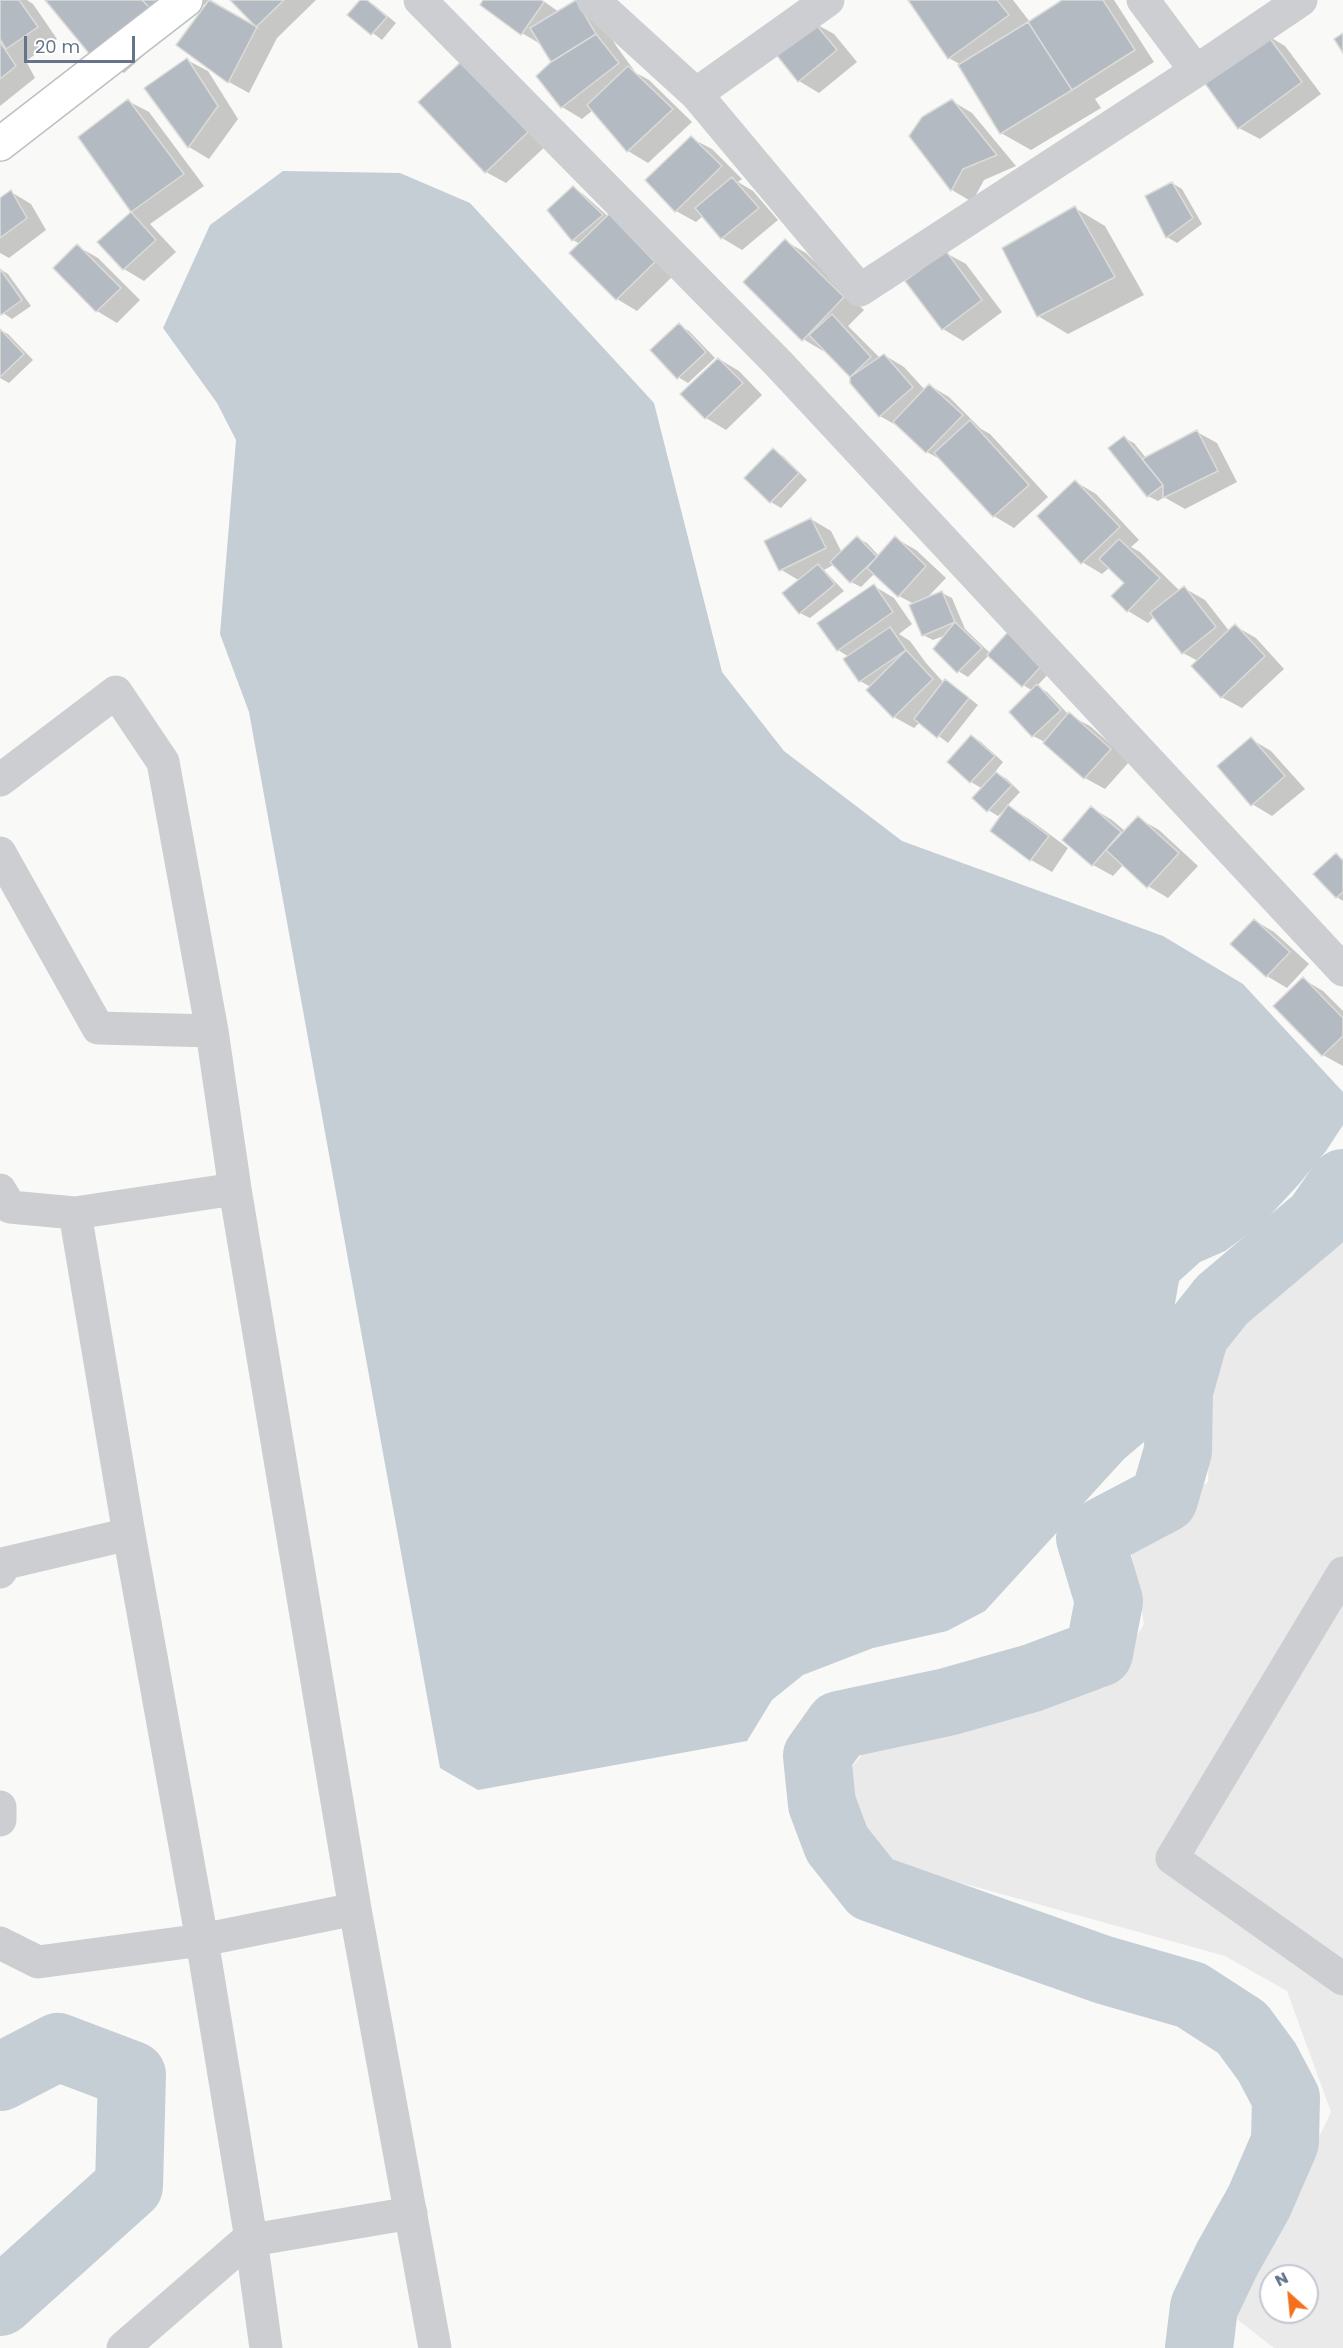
<!DOCTYPE html>
<html>
<head>
<meta charset="utf-8">
<style>
  body { margin:0 }
  #map { position:relative; width:1343px; height:2348px; overflow:hidden; background:#f9f9f7; font-family:Poppins,sans-serif }
  canvas { display:block }
  .north { position:absolute; left:1259px; top:2264px; width:60px; height:60px; box-sizing:border-box; background:#fff; border:2px solid #c2c7d1; border-radius:50%; rotate:333deg; font-size:16px; font-weight:700; line-height:24px; text-align:center; color:#66748b }
  .north::after { content:''; display:block; margin:auto; width:21px; height:27px; background:#f2711e; clip-path:polygon(50% 0,100% 100%,50% 72%,0 100%) }
  .scale { position:absolute; left:24px; top:36px; width:111px; height:27px; box-sizing:border-box; border:3px solid #66748b; border-top:0; padding-left:8px; font-size:18px; line-height:21px; white-space:nowrap; color:#66748b; -webkit-text-stroke:4px #fff; paint-order:stroke }
</style>
</head>
<body>
<div id="map">
<canvas width="1343" height="2348"></canvas>
<div class="north">N</div>
<div class="scale">20 m</div>
</div>
<script>
const ctx = document.querySelector('canvas').getContext('2d');
ctx.lineJoin = 'round';
function paint(path, color) {
  ctx.fillStyle = color;
  ctx.fill(path, 'evenodd');
}
function shape(rows) {
  const path = new Path2D();
  for (const r of rows) {
    path.moveTo(r[0], r[1]);
    for (let i = 2; i < r.length; i += 2) path.lineTo(r[i], r[i + 1]);
  }
  return path;
}
function trace(path, color, width, dash) {
  ctx.strokeStyle = color;
  ctx.lineWidth = width;
  ctx.lineCap = dash ? 'butt' : 'round';
  ctx.setLineDash(dash || []);
  ctx.stroke(path);
}
paint(shape([
  [1343,1204,1343,2348,1274,2348,1233,2316,1331,2112,1287,1991,1225,1956,911,1869,871,1847,845,1776,874,1739,1106,1687,1144,1624,1128,1535,1208,1482,1211,1352,1310,1253],
  [1271,2276,1307,2276,1307,2312,1271,2312]
]), '#eaeaea');
paint(shape([
  [283,171,400,173,470,203,654,403,722,672,784,751,902,841,1163,936,1243,984,1343,1092,1343,1125,1326,1151,1299,1184,1262,1224,1225,1251,1200,1262,1179,1281,1151,1436,1124,1459,985,1611,947,1631,873,1648,803,1675,772,1700,747,1741,478,1790,440,1768,249,712,220,634,236,440,217,403,163,328,210,225]
]), '#c5ced5');
paint(shape([
  [0,0,27,0,33,4,57,39,26,61,35,78,0,106],
  [47,0,211,0,259,29,232,0,316,0,277,38,249,93,229,82,209,1,179,24,124,73,93,56],
  [362,0,373,4,396,23,382,40,349,15],
  [485,0,542,0,559,12,596,13,617,47,636,73,649,80,692,122,648,163,628,151,593,110,582,119,562,107,553,62,542,45,522,33],
  [910,0,1013,0,1030,22,1065,0,1114,0,1154,62,1095,99,1101,108,1031,150,1001,133,961,65,949,58],
  [814,23,834,34,857,62,819,93,799,81],
  [1265,34,1285,46,1321,94,1260,139,1239,128],
  [187,60,208,71,238,119,209,159,189,147,146,89],
  [462,63,548,144,506,183,486,172],
  [128,101,149,112,204,186,150,224,176,252,144,281,124,269,99,242,133,212,80,137],
  [952,101,972,113,1016,166,984,180,972,202,952,190,911,136],
  [691,138,712,149,742,179,738,182,753,191,778,220,742,250,722,238,703,216,696,222,676,211],
  [1172,183,1182,189,1202,224,1177,243,1167,237,1147,196],
  [573,188,583,194,674,275,637,311,617,299,580,244,573,240],
  [11,192,31,204,46,230,9,258,0,253,0,199],
  [1075,208,1105,226,1144,295,1068,334,1038,316],
  [785,241,806,253,864,310,848,326,880,358,884,355,904,367,925,390,929,385,949,397,981,429,990,434,1048,497,1014,528,994,516,945,462,927,452,901,428,880,416,851,377,825,349,823,351,803,339],
  [77,246,98,258,140,300,117,323,97,311],
  [946,253,966,264,1002,312,963,341,943,329],
  [0,269,8,274,31,306,12,319,0,311],
  [679,325,689,331,715,358,688,383,678,377],
  [0,330,8,334,33,360,9,383,0,378],
  [719,359,739,371,762,395,726,430,706,418],
  [1197,432,1217,443,1237,482,1185,509,1164,497,1158,501,1148,496,1124,438,1134,443,1146,458],
  [773,450,783,456,807,480,781,508,771,502],
  [1076,482,1096,494,1139,540,1131,547,1140,552,1180,591,1184,588,1205,600,1230,632,1235,626,1256,638,1284,669,1242,708,1221,697,1198,661,1183,653,1155,616,1148,623,1128,611,1113,596,1126,583,1109,568,1102,574,1082,562],
  [811,519,831,531,842,553,857,538,867,543,879,556,895,538,916,550,946,578,926,599,942,593,952,598,965,629,990,653,1052,670,1037,686,1047,692,1069,715,1090,726,1130,761,1105,789,1085,778,1043,741,1033,736,1033,691,1023,685,989,655,968,677,958,671,946,635,933,640,923,635,914,604,899,596,875,573,861,587,851,582,835,564,824,570,844,591,810,618,800,613,800,581,780,569],
  [874,586,894,598,912,624,899,634,910,641,926,663,944,683,946,681,955,687,978,705,948,743,920,722,914,728,894,717,871,687,860,681,849,657,838,650],
  [972,736,981,742,1003,762,995,772,1007,779,1020,792,1007,806,1029,819,1068,848,1052,872,1031,860,992,830,1006,810,1005,809,998,816,988,810,983,789,971,782],
  [1251,739,1271,751,1305,789,1272,816,1252,804],
  [1092,808,1112,820,1125,831,1138,818,1159,830,1198,866,1168,898,1148,886,1124,864,1113,876,1093,865],
  [1336,855,1343,859,1343,901,1337,897],
  [1254,920,1274,932,1309,964,1287,988,1267,976,1232,944],
  [1303,979,1323,991,1343,1011,1343,1066,1323,1055,1275,1006]
]), '#0003');
trace(shape([
  [0,2077,58,2047,132,2075,129,2186,0,2302],
  [1199,2348,1204,2307,1227,2259,1259,2202,1285,2142,1286,2098,1267,2062,1242,2028,1191,1995,1104,1970,872,1888,837,1844,822,1804,817,1756,839,1725,947,1702,1032,1678,1099,1653,1109,1601,1090,1538,1164,1499,1178,1451,1179,1391,1195,1334,1222,1300,1318,1219,1343,1183]
]), '#c5ced5', 68);
const building = shape([
  [0,0,19,0,38,27,6,49,0,39,0,0],
  [45,0,142,0,149,7,92,57,45,0],
  [142,0,158,0,149,7,142,0],
  [209,0,257,27,228,83,176,45,209,0],
  [230,0,284,0,256,27,230,0],
  [360,0,367,0,387,17,371,35,347,15,360,0],
  [483,0,541,0,544,2,521,35,480,5,483,0],
  [576,0,596,34,551,62,530,28,576,0],
  [908,0,997,0,1009,15,948,59,908,0],
  [1062,0,1103,0,1135,50,1072,90,1028,22,1062,0],
  [813,21,837,50,798,82,775,53,813,21],
  [1028,22,1072,90,1000,134,958,65,1028,22],
  [1265,32,1302,82,1238,129,1201,78,1265,32],
  [1343,33,1343,53,1334,39,1343,33],
  [596,34,619,63,561,108,536,76,551,62,596,34],
  [0,42,16,66,0,79,0,42],
  [187,58,218,106,188,148,144,88,187,58],
  [462,61,528,132,485,173,418,102,462,61],
  [628,66,673,109,627,152,587,105,628,66],
  [128,99,184,174,131,212,78,137,128,99],
  [952,99,997,155,963,169,951,191,909,136,922,117,952,99],
  [691,136,722,166,675,212,645,180,691,136],
  [732,177,759,208,721,239,695,208,732,177],
  [1172,182,1193,218,1166,238,1145,196,1172,182],
  [573,186,603,215,572,241,547,210,573,186],
  [11,190,27,218,0,238,0,198,11,190],
  [1075,206,1115,277,1037,317,1002,248,1075,206],
  [131,212,156,240,123,270,97,242,131,212],
  [609,214,655,262,616,300,569,253,609,214],
  [785,239,844,297,802,341,743,282,785,239],
  [77,244,121,288,96,312,53,268,77,244],
  [946,251,982,300,942,330,905,281,946,251],
  [0,269,22,300,1,315,0,313,0,269],
  [832,314,871,357,850,377,809,335,832,314],
  [679,323,706,352,677,379,650,350,679,323],
  [0,329,24,354,0,377,0,329],
  [884,354,913,387,879,417,850,383,850,377,884,354],
  [718,358,743,383,705,419,680,394,718,358],
  [929,384,963,415,926,453,893,422,929,384],
  [970,420,1029,485,993,517,934,453,970,420],
  [1197,430,1218,471,1163,498,1163,485,1142,459,1197,430],
  [1124,436,1163,485,1147,497,1108,448,1124,436],
  [773,448,799,473,770,503,744,478,773,448],
  [1075,480,1120,527,1081,564,1037,516,1075,480],
  [811,518,826,548,779,571,764,541,811,518],
  [857,536,877,557,850,583,830,562,857,536],
  [895,536,926,566,898,597,867,568,895,536],
  [1119,539,1160,578,1127,612,1111,596,1124,583,1099,559,1119,539],
  [818,564,835,584,799,614,782,593,818,564],
  [874,584,893,612,837,651,817,623,874,584],
  [1184,586,1216,627,1182,654,1150,613,1184,586],
  [942,591,955,622,922,636,909,605,942,591],
  [955,622,982,648,957,673,933,649,955,622],
  [1235,624,1265,656,1221,698,1191,666,1235,624],
  [890,627,906,650,859,682,843,659,890,627],
  [1009,631,1044,663,1022,687,987,655,1009,631],
  [906,650,933,679,893,718,866,690,906,650],
  [945,679,969,698,937,738,914,719,945,679],
  [1037,684,1061,710,1032,737,1009,712,1037,684],
  [1069,712,1111,749,1084,779,1043,743,1069,712],
  [971,735,995,756,970,783,947,762,971,735],
  [1251,737,1285,776,1251,806,1217,766,1251,737],
  [996,772,1012,785,987,812,972,798,996,772],
  [1008,805,1049,836,1030,861,990,831,1008,805],
  [1091,806,1121,832,1092,866,1062,840,1091,806],
  [1138,816,1179,853,1147,888,1106,850,1138,816],
  [1336,853,1343,861,1343,892,1336,898,1313,874,1336,853],
  [1254,919,1290,952,1266,977,1230,944,1254,919],
  [1303,977,1343,1018,1343,1036,1322,1056,1273,1006,1303,977]
]);
paint(building, '#b4bac2');
trace(building, '#dbdbd9', 1.5);
const major = shape([
  [0,144,186,0]
]);
trace(major, '#bcbfc4', 36);
trace(shape([
  [420,0,778,363,1343,970],
  [593,0,696,94,860,290,1196,71,1301,0],
  [1143,0,1196,71],
  [696,94,828,0],
  [0,780,116,692,163,762,212,1031,235,1189,355,1909,435,2348],
  [0,853,98,1028,212,1031],
  [0,1190,10,1207,75,1213,235,1189],
  [75,1213,129,1534,202,1940,251,2239,266,2348],
  [0,1572,6,1563,129,1534],
  [1343,1573,1172,1858,1343,1979],
  [0,1807,0,1820],
  [0,1943,38,1962,202,1940,355,1909],
  [123,2348,246,2241,411,2213]
]), '#ccced2', 33);
trace(major, '#fff', 33);
</script>
</body>
</html>
